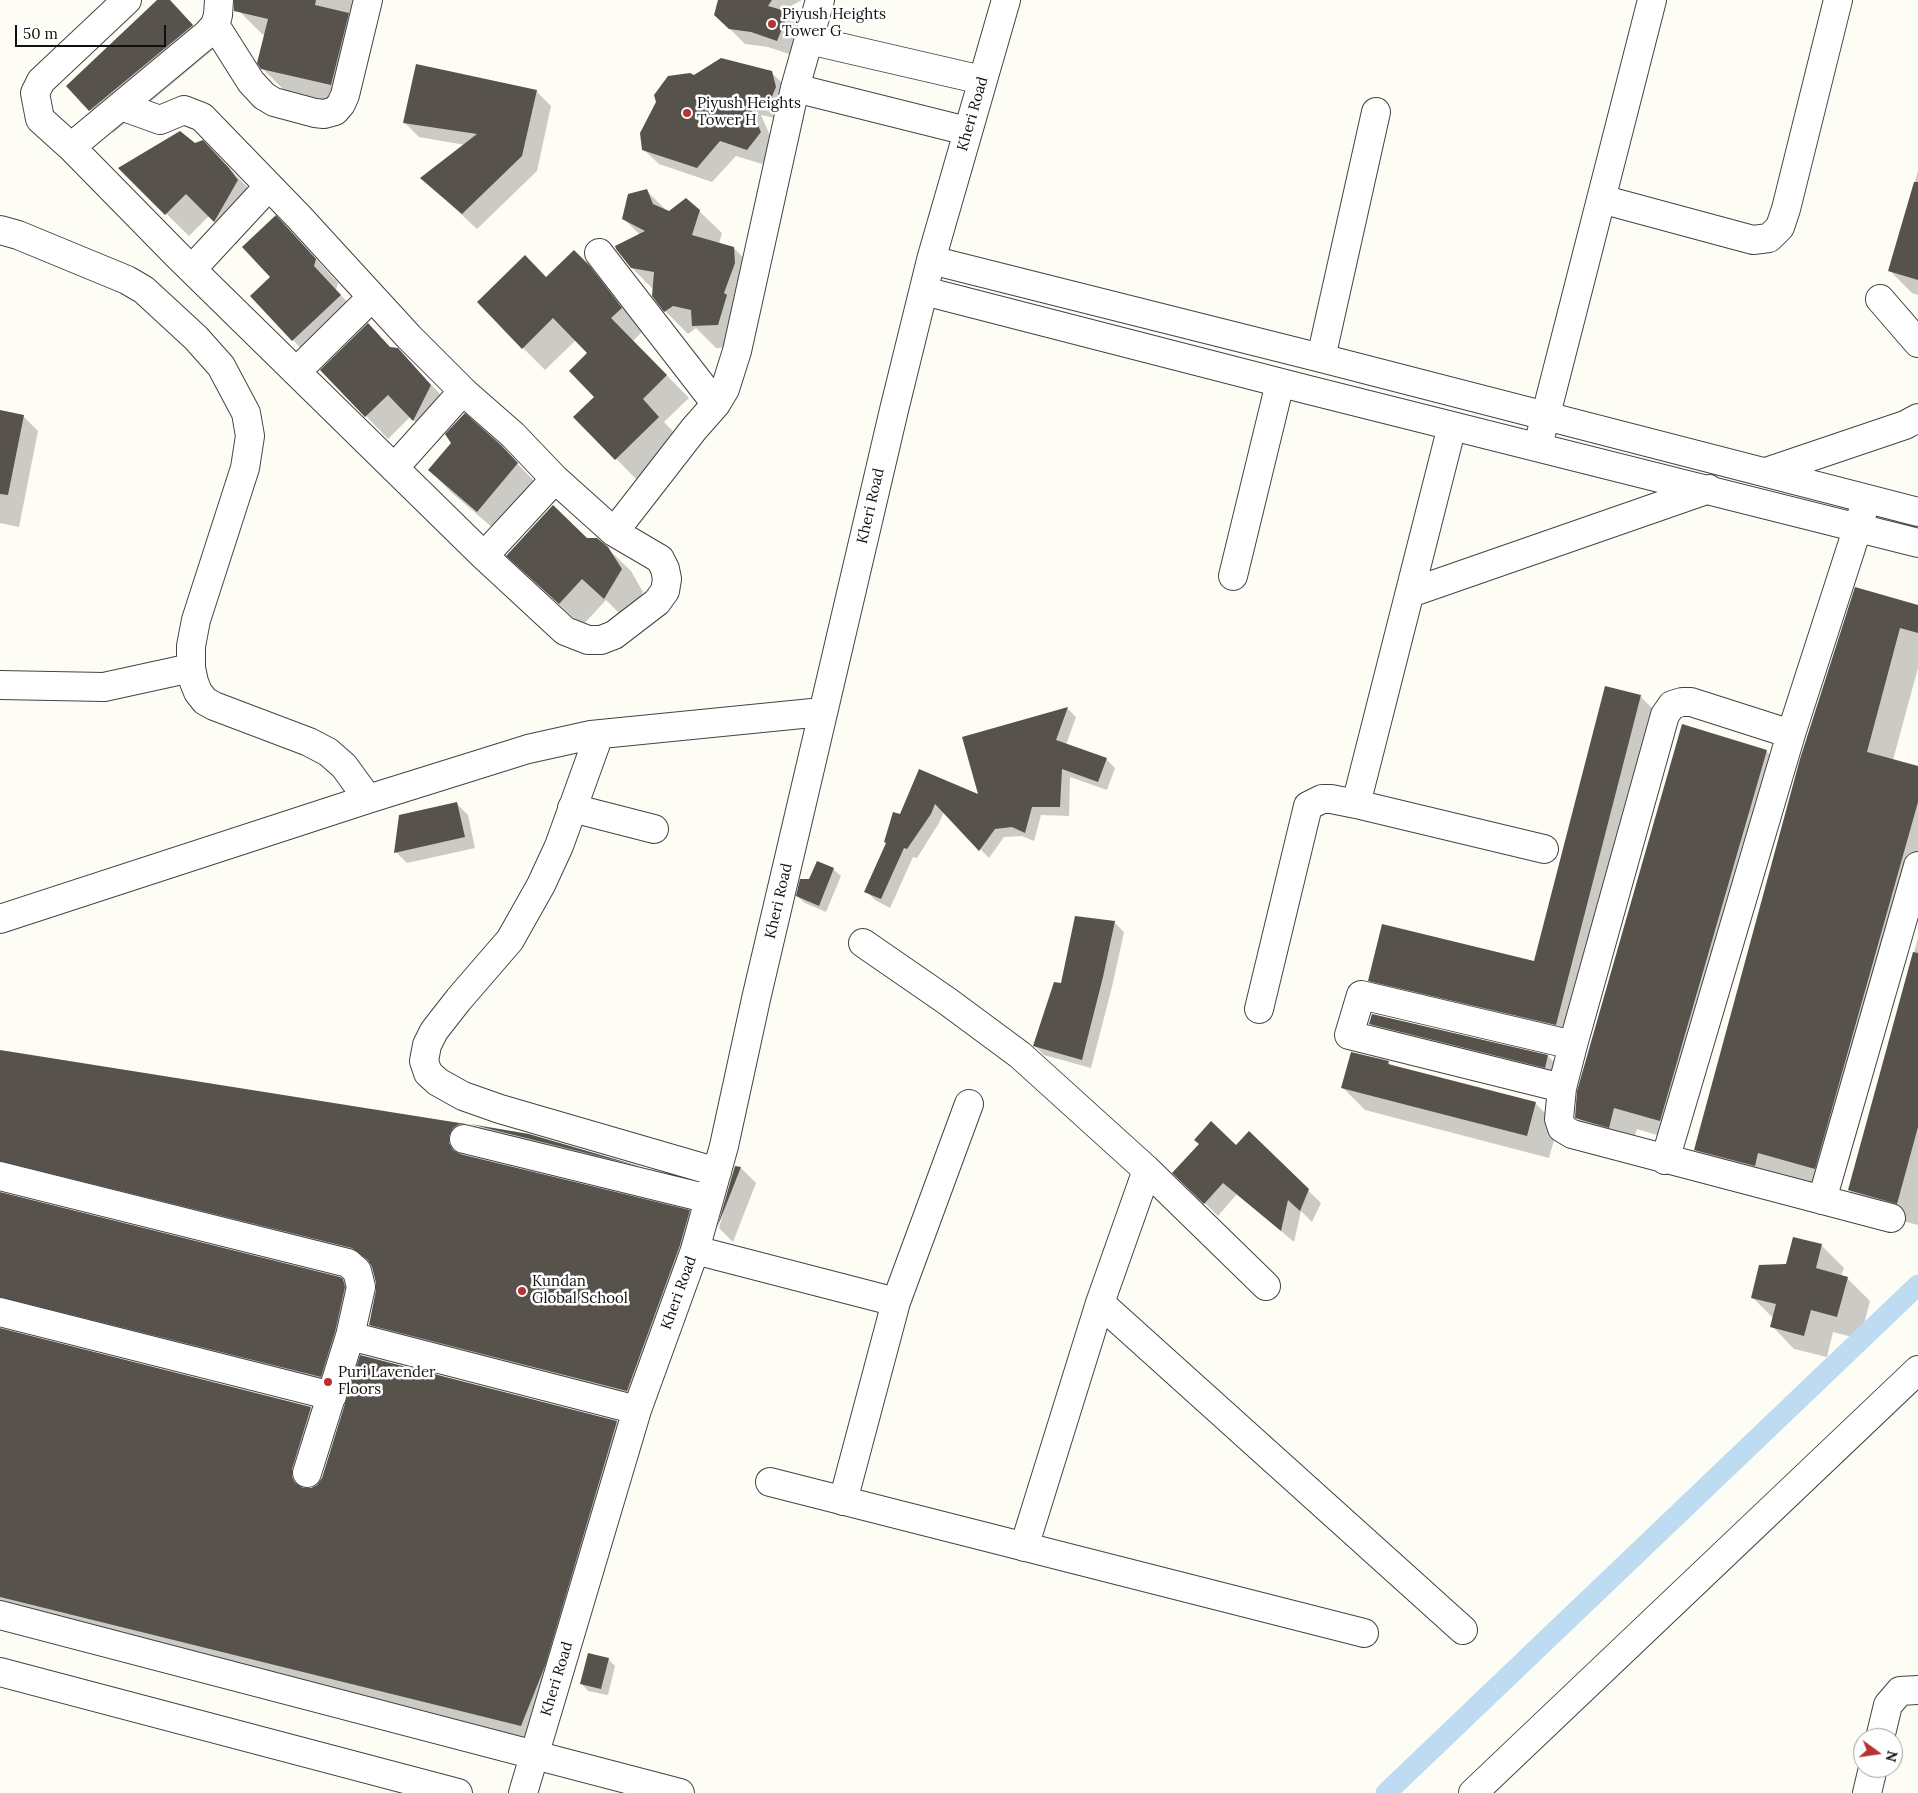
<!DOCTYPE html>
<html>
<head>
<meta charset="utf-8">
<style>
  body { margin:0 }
  #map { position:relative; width:1918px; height:1793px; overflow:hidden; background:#fefdf5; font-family:Lora,serif }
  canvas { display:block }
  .north { position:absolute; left:1853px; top:1728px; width:50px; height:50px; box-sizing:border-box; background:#fff; border:1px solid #9f9f9f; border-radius:50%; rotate:104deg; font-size:14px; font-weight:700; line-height:20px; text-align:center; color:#101010 }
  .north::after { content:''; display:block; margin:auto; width:18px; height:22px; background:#b63333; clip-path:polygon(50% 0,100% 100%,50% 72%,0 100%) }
  .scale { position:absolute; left:15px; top:25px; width:151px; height:22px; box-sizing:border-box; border:2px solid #101010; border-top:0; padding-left:6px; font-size:15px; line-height:18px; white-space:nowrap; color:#101010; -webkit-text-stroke:4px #fff; paint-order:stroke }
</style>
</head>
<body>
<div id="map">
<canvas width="1918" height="1793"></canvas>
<div class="north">N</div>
<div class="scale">50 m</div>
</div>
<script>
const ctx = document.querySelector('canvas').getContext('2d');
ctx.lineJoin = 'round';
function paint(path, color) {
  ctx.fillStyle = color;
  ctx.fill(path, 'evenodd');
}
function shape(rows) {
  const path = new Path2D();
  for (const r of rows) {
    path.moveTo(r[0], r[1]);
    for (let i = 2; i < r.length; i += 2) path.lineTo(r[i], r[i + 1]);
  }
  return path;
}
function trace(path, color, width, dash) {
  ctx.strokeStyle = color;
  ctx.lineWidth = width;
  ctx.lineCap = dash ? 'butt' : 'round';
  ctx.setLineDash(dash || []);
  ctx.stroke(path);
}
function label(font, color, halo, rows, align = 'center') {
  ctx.font = font + ' Lora,serif';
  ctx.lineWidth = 5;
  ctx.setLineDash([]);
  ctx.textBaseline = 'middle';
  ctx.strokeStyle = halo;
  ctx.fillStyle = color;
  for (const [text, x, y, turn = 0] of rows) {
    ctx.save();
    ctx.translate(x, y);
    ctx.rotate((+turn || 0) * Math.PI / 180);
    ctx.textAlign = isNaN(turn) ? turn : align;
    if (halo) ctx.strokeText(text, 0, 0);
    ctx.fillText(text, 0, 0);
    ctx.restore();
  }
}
paint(shape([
  [159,0,169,0,215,48,113,133,68,86],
  [243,0,363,0,354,107,285,91,262,68,265,35,262,34,240,12],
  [717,0,802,0,781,11,789,13,804,28,792,55,768,47,745,44,716,15,719,1],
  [771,72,786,87,784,120,761,115,775,147,762,164,736,156,712,182,659,164,643,149,694,77],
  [536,91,551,106,537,171,477,229,422,178,465,145,419,137,404,122],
  [225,164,252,192,260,204,237,244,209,216,189,236,120,168],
  [1918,171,1918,295,1912,293,1889,270],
  [647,191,668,212,699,211,722,233,719,244,734,248,756,271,741,347,716,348,696,328,688,334,665,311,653,295,654,290,632,268,640,235,624,219],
  [298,239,338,283,336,290,362,318,315,363,293,340,272,277],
  [596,274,612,290,643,331,633,341,689,398,664,422,681,440,639,482,575,417,596,397,589,353,576,340,545,370,523,348,546,278],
  [391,348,398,349,453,408,436,442,410,417,388,439,366,416],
  [0,411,23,416,38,431,19,527,0,523],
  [501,447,540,487,500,534,452,493,429,470],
  [587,539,607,548,631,571,643,592,627,621,606,600,582,626,531,578],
  [1856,589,1918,606,1918,668,1893,760,1918,768,1918,903,1837,1190,1781,1175,1777,1188,1718,1172,1696,1150],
  [1640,696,1663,719,1578,1047,1392,1003,1370,980,1535,963],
  [1067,708,1076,717,1066,745,1106,759,1115,768,1107,790,1070,777,1069,816,1041,815,1034,841,1022,836,1004,837,989,858,944,812,939,823,917,858,913,857,890,908,875,900,866,891,920,770,980,797],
  [1766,751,1789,774,1683,1143,1637,1129,1631,1149,1599,1140,1576,1117],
  [457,804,468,815,475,848,407,863,396,852],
  [833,869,841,876,826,912,805,903,797,896],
  [1114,922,1124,932,1112,987,1091,1068,1044,1055,1035,1046,1062,984],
  [1918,938,1918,1225,1871,1213,1849,1190],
  [1373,1015,1548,1056,1570,1079,1393,1046,1370,1023],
  [0,1052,466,1125,479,1138,463,1151,463,1156,689,1212,704,1226,642,1406,385,1339,370,1324,378,1291,373,1266,368,1262,20,1175,0,1186],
  [1388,1062,1392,1066,1535,1103,1558,1126,1549,1158,1365,1110,1342,1087],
  [473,1126,528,1135,642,1168,654,1180,486,1139],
  [1249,1133,1321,1203,1312,1222,1301,1211,1294,1242,1237,1194,1218,1216,1174,1173,1236,1146],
  [736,1167,741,1168,756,1183,733,1242,719,1228],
  [0,1193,340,1278,358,1296,336,1391,0,1323],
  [1821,1245,1844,1268,1841,1276,1847,1278,1870,1301,1860,1339,1833,1332,1827,1357,1794,1349,1772,1326,1774,1319,1752,1297,1787,1266],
  [0,1329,311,1408,326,1423,306,1489,311,1489,319,1485,323,1478,361,1356,617,1422,632,1437,536,1741,0,1607],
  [608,1659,615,1666,608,1695,588,1691,581,1683]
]), '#0003');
trace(shape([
  [1386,1793,1918,1285]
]), '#bddcf2', 21);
paint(shape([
  [157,0,170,0,193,25,89,111,66,86],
  [234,0,316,0,315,5,349,13,331,85,261,69,257,63,268,19,234,11],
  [718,0,772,0,768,6,789,12,777,41,751,32,729,29,714,15],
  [721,58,772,71,776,87,768,106,747,101,761,132,747,150,720,141,697,168,642,150,640,133,656,102,654,95,668,76,690,73,694,75],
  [416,64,537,90,522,156,462,214,420,178,477,134,403,123],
  [180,131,195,143,203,140,229,168,238,180,214,222,186,194,165,215,118,168],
  [1914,182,1918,182,1918,280,1888,271],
  [647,189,653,204,669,211,686,198,700,210,692,235,734,247,735,263,724,293,727,295,718,325,692,326,691,310,673,306,664,312,652,296,654,272,631,268,616,249,615,246,645,231,622,219,628,194],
  [276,215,316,259,314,266,341,295,292,341,250,296,270,277,242,247],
  [574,250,590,266,622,308,611,318,667,375,643,399,659,417,615,460,573,417,594,397,569,371,587,353,553,318,522,349,477,302,525,255,546,277],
  [368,323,390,347,398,348,431,385,413,421,388,395,365,417,320,370],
  [0,410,24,415,8,495,0,494],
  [465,413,502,446,518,463,477,512,428,470,451,443,445,434],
  [553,505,587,538,597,538,608,547,622,569,604,599,582,579,559,604,506,556],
  [1855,587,1918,605,1918,633,1900,628,1867,752,1918,766,1918,802,1815,1169,1758,1153,1755,1166,1694,1150,1800,759],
  [1605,686,1641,695,1556,1025,1368,981,1382,924,1534,961],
  [1068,707,1056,740,1107,758,1098,782,1062,769,1060,807,1032,807,1025,833,1012,827,995,829,979,851,935,804,931,814,907,849,904,848,881,899,864,892,886,843,884,842,893,812,900,814,919,769,978,794,962,737],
  [1682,724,1767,750,1660,1121,1614,1108,1609,1128,1575,1118,1577,1091],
  [457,802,465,837,394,853,399,815],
  [817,861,834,868,819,906,796,896,800,879,809,879],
  [1075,916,1115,921,1103,977,1082,1060,1033,1046,1054,982,1061,983],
  [1913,952,1918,953,1918,1127,1897,1204,1848,1190],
  [1372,1014,1548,1055,1545,1068,1369,1024],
  [0,1050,466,1124,459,1124,453,1128,449,1136,449,1143,453,1150,460,1154,690,1210,680,1245,627,1391,369,1325,376,1290,376,1283,372,1267,368,1260,352,1248,0,1161],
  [1351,1052,1389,1061,1388,1064,1536,1102,1527,1136,1341,1088],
  [1211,1121,1236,1145,1249,1131,1309,1189,1300,1211,1288,1200,1281,1231,1223,1183,1204,1204,1172,1173,1199,1144,1194,1140],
  [470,1124,529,1134,642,1167],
  [735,1166,741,1167,717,1228,732,1176],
  [0,1192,340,1277,343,1279,345,1287,335,1332,321,1377,0,1297],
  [1793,1237,1822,1244,1816,1268,1848,1277,1837,1317,1811,1310,1804,1336,1770,1327,1776,1304,1751,1298,1759,1265,1786,1264],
  [0,1328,311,1407,292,1469,292,1477,295,1483,303,1488,311,1488,317,1485,322,1478,360,1355,617,1421,545,1666,521,1726,0,1597],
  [588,1653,609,1658,601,1689,580,1684]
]), '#58524d');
const minor = shape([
  [215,25,251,82,264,96,274,102,315,113,324,114,335,111,341,104,345,95,368,0],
  [809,40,982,80],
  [795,88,967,131],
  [121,106,160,120,184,110,202,117,298,216,409,337,465,393,513,435,555,479,614,532,660,559,665,569,667,579,665,591,657,602,614,635,601,640,588,640,565,631,484,556,178,256,71,147,40,119,35,93,41,81,127,0],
  [71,147,207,34,215,25,218,15,219,0],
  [1601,199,1753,240,1769,238,1780,227,1786,209,1838,0],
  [0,230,18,235,127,280,144,290,196,338,221,366,246,413,250,436,245,468,196,620,191,646,191,668,194,682,198,692,205,701,214,706,309,742,328,752,344,766,368,799],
  [599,253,716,404],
  [931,260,1321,358,1918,512],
  [192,269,269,186],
  [924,291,1305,389,1918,543],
  [1880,299,1918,343],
  [1321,358,1376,112],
  [296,372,372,297],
  [1452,426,1356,804,1544,849],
  [1541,434,1652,0],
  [394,468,463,391],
  [1766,472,1905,425,1918,418],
  [614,532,694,429,716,404,725,389,737,351,795,88,820,0],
  [484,556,555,479],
  [1233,576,1280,383],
  [1410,593,1709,489],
  [0,685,104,687,191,668],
  [1791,734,1691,702,1682,702,1672,705,1665,715,1573,1045,1562,1088,1559,1119,1562,1128,1572,1134,1891,1218],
  [599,735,559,846,541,885,510,940,459,999,434,1031,427,1045,424,1061,428,1073,438,1082,463,1096,500,1109,717,1172],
  [572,808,654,829],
  [0,919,368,799,528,749,591,735,822,712],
  [863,943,947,1001,1020,1055,1147,1170,1266,1286],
  [1259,1009,1308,806,1322,799,1331,799,1356,804],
  [1562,1088,1349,1035,1361,995,1573,1045],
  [464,1139,709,1199],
  [1665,1160,1791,734,1863,511],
  [0,1176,348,1263,357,1271,361,1287,350,1336,307,1473],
  [1822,1200,1918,866],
  [695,1250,896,1302],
  [1100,1303,1463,1630],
  [0,1312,332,1396],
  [350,1336,637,1410],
  [770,1482,1364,1633],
  [843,1501,896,1302,969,1104],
  [1024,1547,1100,1303,1147,1170],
  [0,1615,680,1793],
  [0,1672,458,1793],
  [1880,1738,1888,1705,1900,1691,1918,1690],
  [523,1793,637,1410,695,1250,724,1146,756,999,894,410,931,260,1006,0],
  [1473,1793,1918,1370],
  [1867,1793,1873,1768]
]);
trace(minor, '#434343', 30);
trace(minor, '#fff', 28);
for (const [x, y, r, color] of [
  [772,24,5,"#b63333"],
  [687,113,5,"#b63333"],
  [522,1291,5,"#b63333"],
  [328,1382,5,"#b63333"]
]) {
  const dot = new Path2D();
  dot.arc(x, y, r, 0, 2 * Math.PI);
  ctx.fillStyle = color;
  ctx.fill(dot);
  trace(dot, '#fff', 2);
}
label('15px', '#101010', '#fff', [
  ["Piyush Heights",782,15],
  ["Tower G",782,32],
  ["Piyush Heights",697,104],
  ["Tower H",697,121],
  ["Kundan",532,1282],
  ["Global School",532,1299],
  ["Puri Lavender",338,1373],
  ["Floors",338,1390]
], 'left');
label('15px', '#101010', '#fff', [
  ["Kheri Road",973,114,-74],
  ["Kheri Road",871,506,-77],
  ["Kheri Road",779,901,-77],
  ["Kheri Road",679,1293,-70],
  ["Kheri Road",557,1679,-73]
]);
</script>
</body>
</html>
